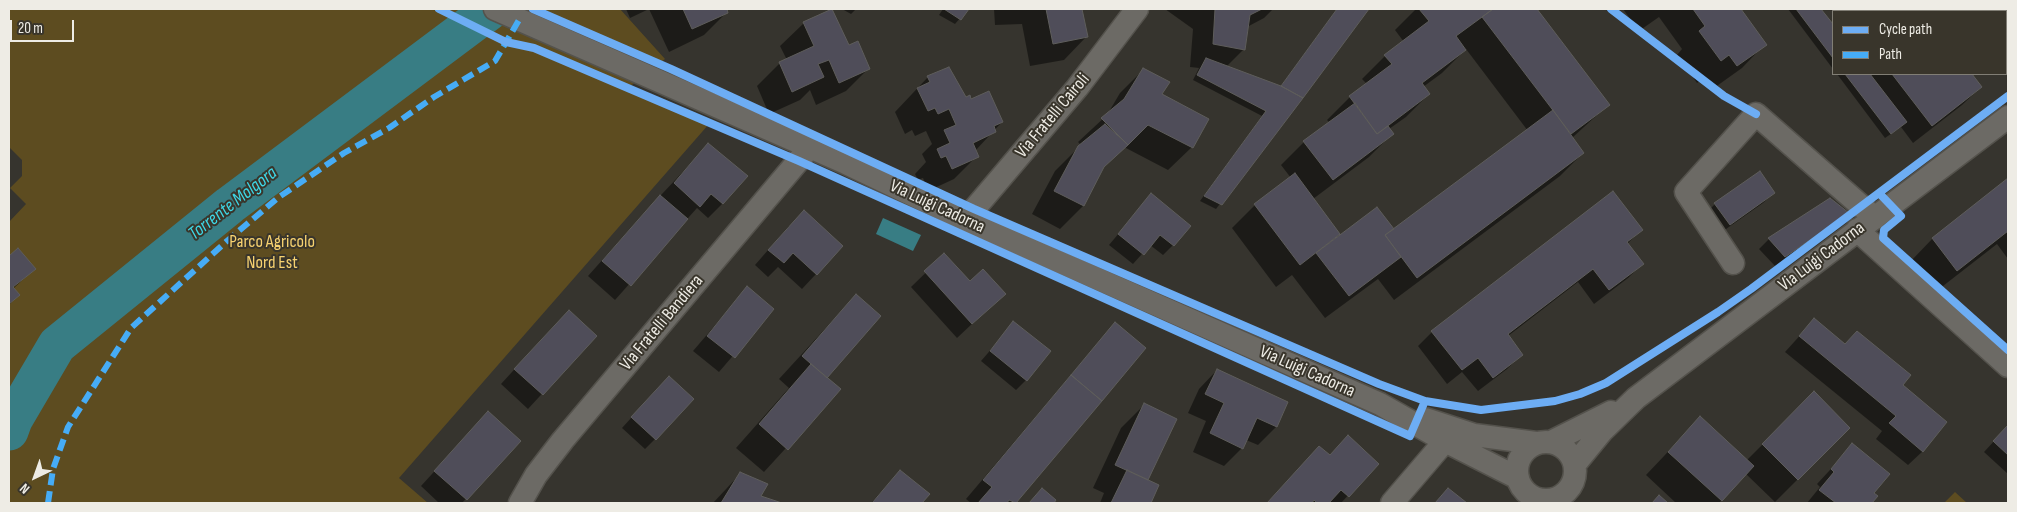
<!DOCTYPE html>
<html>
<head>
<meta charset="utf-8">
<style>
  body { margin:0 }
  #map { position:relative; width:2017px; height:512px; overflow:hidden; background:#36342e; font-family:"Sofia Sans Condensed",sans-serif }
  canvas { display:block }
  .frame { position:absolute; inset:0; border:10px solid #eeece5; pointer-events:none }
  .legend { position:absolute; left:1832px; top:10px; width:175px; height:65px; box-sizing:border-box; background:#39352b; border:1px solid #817e75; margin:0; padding:6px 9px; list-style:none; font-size:15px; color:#eeece5 }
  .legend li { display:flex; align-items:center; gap:10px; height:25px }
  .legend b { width:25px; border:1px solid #817e75 }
  .north { position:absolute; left:10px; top:452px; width:50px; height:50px; -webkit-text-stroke:4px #39352b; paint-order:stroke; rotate:222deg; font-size:14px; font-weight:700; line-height:20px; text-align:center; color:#eeece5 }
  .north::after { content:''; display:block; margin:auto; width:18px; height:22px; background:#eeece5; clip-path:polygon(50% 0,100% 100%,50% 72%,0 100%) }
  .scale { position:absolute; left:10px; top:20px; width:64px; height:22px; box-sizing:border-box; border:2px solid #eeece5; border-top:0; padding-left:6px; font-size:15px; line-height:18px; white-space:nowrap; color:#eeece5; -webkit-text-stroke:4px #39352b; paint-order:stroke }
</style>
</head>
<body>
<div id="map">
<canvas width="2017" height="512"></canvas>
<div class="frame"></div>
<ul class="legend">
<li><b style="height:6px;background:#6dadf4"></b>Cycle path</li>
<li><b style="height:6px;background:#46acf6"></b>Path</li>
</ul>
<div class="north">N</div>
<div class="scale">20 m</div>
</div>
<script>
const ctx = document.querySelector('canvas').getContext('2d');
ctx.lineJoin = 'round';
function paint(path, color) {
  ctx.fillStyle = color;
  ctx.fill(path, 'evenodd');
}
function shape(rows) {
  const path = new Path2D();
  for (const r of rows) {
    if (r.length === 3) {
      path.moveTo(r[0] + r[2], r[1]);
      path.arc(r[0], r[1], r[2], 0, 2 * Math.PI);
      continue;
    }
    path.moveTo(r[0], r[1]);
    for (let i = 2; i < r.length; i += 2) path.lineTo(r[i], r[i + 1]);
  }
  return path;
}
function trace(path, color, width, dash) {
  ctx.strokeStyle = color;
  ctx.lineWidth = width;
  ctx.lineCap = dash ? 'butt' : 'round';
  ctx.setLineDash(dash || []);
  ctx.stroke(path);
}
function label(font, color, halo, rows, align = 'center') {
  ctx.font = font + ' "Sofia Sans Condensed",sans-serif';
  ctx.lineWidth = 4;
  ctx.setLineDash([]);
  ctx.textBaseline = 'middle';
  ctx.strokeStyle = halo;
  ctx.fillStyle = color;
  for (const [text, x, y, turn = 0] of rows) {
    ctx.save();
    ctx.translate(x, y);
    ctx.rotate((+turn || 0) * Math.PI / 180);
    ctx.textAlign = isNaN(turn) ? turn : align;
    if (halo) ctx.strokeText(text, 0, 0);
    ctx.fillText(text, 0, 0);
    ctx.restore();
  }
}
paint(shape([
  [9,9,620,9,665,59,628,88,709,124,399,478,428,503,9,503,9,290,29,273,9,254,9,222,26,204,10,188,22,176,22,160,9,147],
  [1955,492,1967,503,1944,503]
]), '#5d4c20');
paint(shape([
  [883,218,921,235,913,251,876,234]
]), '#387d84');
paint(shape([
  [626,9,725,9,727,12,704,35,669,52,649,9,630,18],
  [842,9,856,9,851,14],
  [943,9,968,9,955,24,939,15],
  [994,9,1081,9,1087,36,1064,60,1030,66,1022,24,995,25],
  [1165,9,1273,9,1264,18,1247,27,1244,49,1226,67,1280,87,1337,9,1366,9,1216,209,1200,201,1262,116,1193,80,1199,68,1190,67,1193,29],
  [1416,9,1536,9,1608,105,1572,138,1583,153,1560,176,1394,300,1378,279,1325,318,1292,275,1276,287,1232,228,1255,205,1291,178,1281,165,1304,142,1330,123,1327,120,1350,97,1367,84,1362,79,1385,56,1404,42,1395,30],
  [1466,49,1528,131,1393,231,1340,236,1313,199,1369,157,1392,134,1389,129,1406,117,1429,94,1423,87,1442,73],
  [1623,9,1739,9,1765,44,1742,68,1714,88,1705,77,1697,83,1677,55,1682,49,1659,17,1639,31],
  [1788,9,1820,9,1833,26,1833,69],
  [1852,9,1913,9,1911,11,1849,11],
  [832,10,848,47,869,68,846,91,816,105,810,90,800,100,769,114,757,86,780,63,787,60,780,46,804,23],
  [1143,70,1161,94,1208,119,1192,147,1168,170,1124,147,1101,168,1083,206,1060,229,1032,214,1055,171,1081,145,1078,142,1107,115,1120,93],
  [1837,74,1971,74,1981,87,1962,105,1913,143,1901,127,1885,138],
  [928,77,971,101,1002,122,975,151,977,156,954,179,928,191,923,178,918,180,915,174,926,162,922,154,932,144,926,131,915,136,912,130,905,134,895,112],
  [978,139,978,141,967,146],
  [709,144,722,204,708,218,697,208,615,300,588,276,646,211],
  [2008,180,2008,259,1997,244,1934,293,1910,262,1933,238],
  [1773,193,1763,203,1719,234,1705,214,1715,204],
  [1151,195,1173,245,1163,255,1150,245,1133,264,1109,245],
  [1830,200,1847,213,1837,223,1775,266,1759,249,1769,239],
  [789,226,816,274,802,289,778,267,768,277,755,265],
  [1641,230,1627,244,1642,264,1628,278,1594,304,1578,282,1508,336,1522,354,1507,369,1478,391,1462,372,1447,384,1418,346,1432,332],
  [18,250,34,269,13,289,18,295,9,305,9,257],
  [944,255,989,308,957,338,911,287],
  [747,288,773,309,719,372,693,351],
  [856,295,825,378,839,390,764,472,736,448,789,388,779,379],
  [1814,320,1844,345,1857,332,1901,386,1923,451,1908,465,1876,439,1882,431,1785,352],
  [1014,323,1026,380,1016,390,981,361],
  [1115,323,1144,348,1014,503,971,503,966,499],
  [554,326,595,336,528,409,501,384],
  [1217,370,1287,403,1276,427,1258,445,1246,440,1242,448,1224,466,1193,452,1206,421,1188,413,1199,389],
  [659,387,655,439,645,449,622,428],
  [1814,393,1849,428,1775,502,1746,474,1719,503,1676,503,1646,475,1700,418,1746,461],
  [1144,405,1147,481,1157,486,1149,503,1100,503,1104,493,1093,488,1121,428],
  [2008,426,2008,474,1984,452],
  [474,428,519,441,462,503,439,503,421,486],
  [1853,445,1872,493,1876,496,1870,503,1807,503,1820,487,1817,484],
  [1329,457,1377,464,1341,503,1267,503,1305,462],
  [900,471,928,494,920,503,871,503],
  [740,474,759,496,778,503,713,503]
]), '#0007');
trace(shape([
  [9,431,13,420,57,345,230,205,492,9]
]), '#387d84', 39);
const building = shape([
  [683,9,727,9,728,13,692,29,683,9],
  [832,9,849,45,858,41,870,69,839,83,829,60,818,64,824,77,792,92,779,62,814,46,803,22,832,9],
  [944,9,969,9,961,20,944,9],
  [1046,9,1082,9,1088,37,1053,44,1046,9],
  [1215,9,1262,9,1250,15,1245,50,1213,44,1215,9],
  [1337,9,1369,9,1303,98,1281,86,1337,9],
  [1419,9,1493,9,1456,36,1466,50,1422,83,1430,94,1377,134,1349,96,1392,64,1384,55,1429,21,1419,9],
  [1493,9,1537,9,1610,105,1571,134,1482,17,1493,9],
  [1693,9,1741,9,1767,45,1737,66,1729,55,1721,61,1699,31,1705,26,1693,9],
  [1796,9,1821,9,1833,24,1833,58,1796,9],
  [1850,9,1914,9,1911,11,1847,11,1850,9],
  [1206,58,1281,86,1303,98,1222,205,1204,196,1266,111,1197,75,1206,58],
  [949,67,966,97,970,95,971,99,989,91,1003,122,994,126,996,132,973,143,979,157,952,169,946,156,941,158,937,149,950,143,944,130,956,125,949,109,938,114,935,108,928,111,917,88,930,82,927,76,949,67],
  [1143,68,1170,82,1162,94,1209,119,1193,148,1148,125,1128,145,1101,118,1124,99,1143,68],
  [1845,74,1870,74,1907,122,1891,134,1845,74],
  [1892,74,1972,74,1982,87,1932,126,1892,74],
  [1355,103,1377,134,1388,126,1394,134,1333,180,1303,141,1355,103],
  [1553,110,1584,153,1417,278,1385,235,1553,110],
  [1105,124,1128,145,1104,167,1084,206,1054,191,1078,146,1105,124],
  [708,143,748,176,723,204,711,194,700,207,674,183,708,143],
  [1760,171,1775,193,1730,225,1714,203,1760,171],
  [1295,173,1340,234,1300,265,1254,204,1295,173],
  [2008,178,2008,231,1957,271,1932,238,2008,178],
  [1613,191,1643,230,1627,242,1644,264,1609,290,1593,269,1508,334,1523,355,1493,378,1478,358,1462,370,1431,331,1613,191],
  [1151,193,1191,226,1174,246,1160,235,1144,255,1118,234,1151,193],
  [660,195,688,219,631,286,602,261,660,195],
  [1830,198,1849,213,1785,257,1768,238,1830,198],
  [1377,207,1394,229,1385,235,1401,257,1349,296,1316,253,1377,207],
  [804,210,843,246,817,275,793,253,784,263,768,250,804,210],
  [18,248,36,269,13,287,20,295,9,304,9,256,18,248],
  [944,253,970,281,983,269,1006,294,972,324,924,271,944,253],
  [747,286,774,309,735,358,707,336,747,286],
  [856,294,881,316,827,378,802,356,856,294],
  [569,310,597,336,543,395,514,369,569,310],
  [1814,318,1845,344,1857,331,1911,375,1903,385,1947,422,1923,452,1889,423,1896,416,1799,336,1814,318],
  [1013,321,1051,351,1027,381,990,351,1013,321],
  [1115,322,1146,348,1102,401,1071,375,1115,322],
  [811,364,841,389,788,450,759,424,811,364],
  [1217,369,1288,402,1277,427,1257,418,1243,449,1210,433,1224,403,1205,394,1217,369],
  [1071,375,1102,401,1016,503,1009,500,1007,503,978,503,992,487,983,480,1071,375],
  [669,376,694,399,656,440,631,417,669,376],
  [1814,391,1850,428,1798,480,1762,444,1814,391],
  [1144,403,1177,419,1148,480,1115,465,1144,403],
  [488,411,521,441,467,500,434,471,488,411],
  [1700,416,1754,466,1722,501,1668,452,1700,416],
  [2008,425,2008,455,1993,441,2008,425],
  [1348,435,1379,464,1349,497,1341,490,1329,503,1317,503,1314,500,1312,503,1267,503,1319,446,1330,455,1348,435],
  [1852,443,1890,474,1874,493,1878,496,1872,503,1836,503,1819,490,1834,472,1831,469,1852,443],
  [900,470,930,494,922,503,872,503,900,470],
  [1127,470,1159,485,1151,503,1111,503,1127,470],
  [740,472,768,484,761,496,782,503,721,503,740,472],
  [1042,488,1056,500,1054,503,1029,503,1042,488],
  [1448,488,1467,503,1435,503,1448,488],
  [1659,495,1668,503,1652,503,1659,495]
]);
paint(building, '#4f4d59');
trace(building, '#5e5d5b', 1);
const minor = shape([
  [495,9,846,163,965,220,1380,404,1445,441,1518,478],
  [965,220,1077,88,1137,9],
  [1857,230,2008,366],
  [1733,263,1686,192,1756,114,1875,218],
  [1425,419,1474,435,1536,443],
  [1546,471,29],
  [1551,442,1611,412],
  [1575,464,1602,431,1636,398,2008,117],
  [520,503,536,475,563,440,810,147],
  [1392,503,1445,441]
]);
trace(minor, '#54524c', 25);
trace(minor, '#6c6a65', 22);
trace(shape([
  [48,503,53,469,68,427,131,328,227,241,279,197,344,153,389,128,434,97,495,61,519,20]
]), '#46acf6', 6, [12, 6]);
trace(shape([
  [439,9,506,42,534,48,799,161,1410,436,1425,401,1481,410,1555,401,1580,394,1606,383,1718,312,1751,289,2008,96],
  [533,9,671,69,974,209,1379,384,1425,401],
  [1611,9,1724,96,1756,114],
  [1879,193,1901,216,1884,230,1883,238,2008,350]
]), '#6dadf4', 8);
label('18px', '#eeece5', '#39352b', [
  ["Via Fratelli Cairoli",1053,116,-50],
  ["Via Luigi Cadorna",937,207,25],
  ["Via Luigi Cadorna",1822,257,-37],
  ["Via Fratelli Bandiera",662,323,-50],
  ["Via Luigi Cadorna",1307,372,24]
]);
label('18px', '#f7d270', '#39352b', [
  ["Parco Agricolo",272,242],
  ["Nord Est",272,263]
]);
label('italic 19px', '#3ed7e6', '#39352b', [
  ["Torrente Molgora",233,204,-38]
]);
</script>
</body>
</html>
